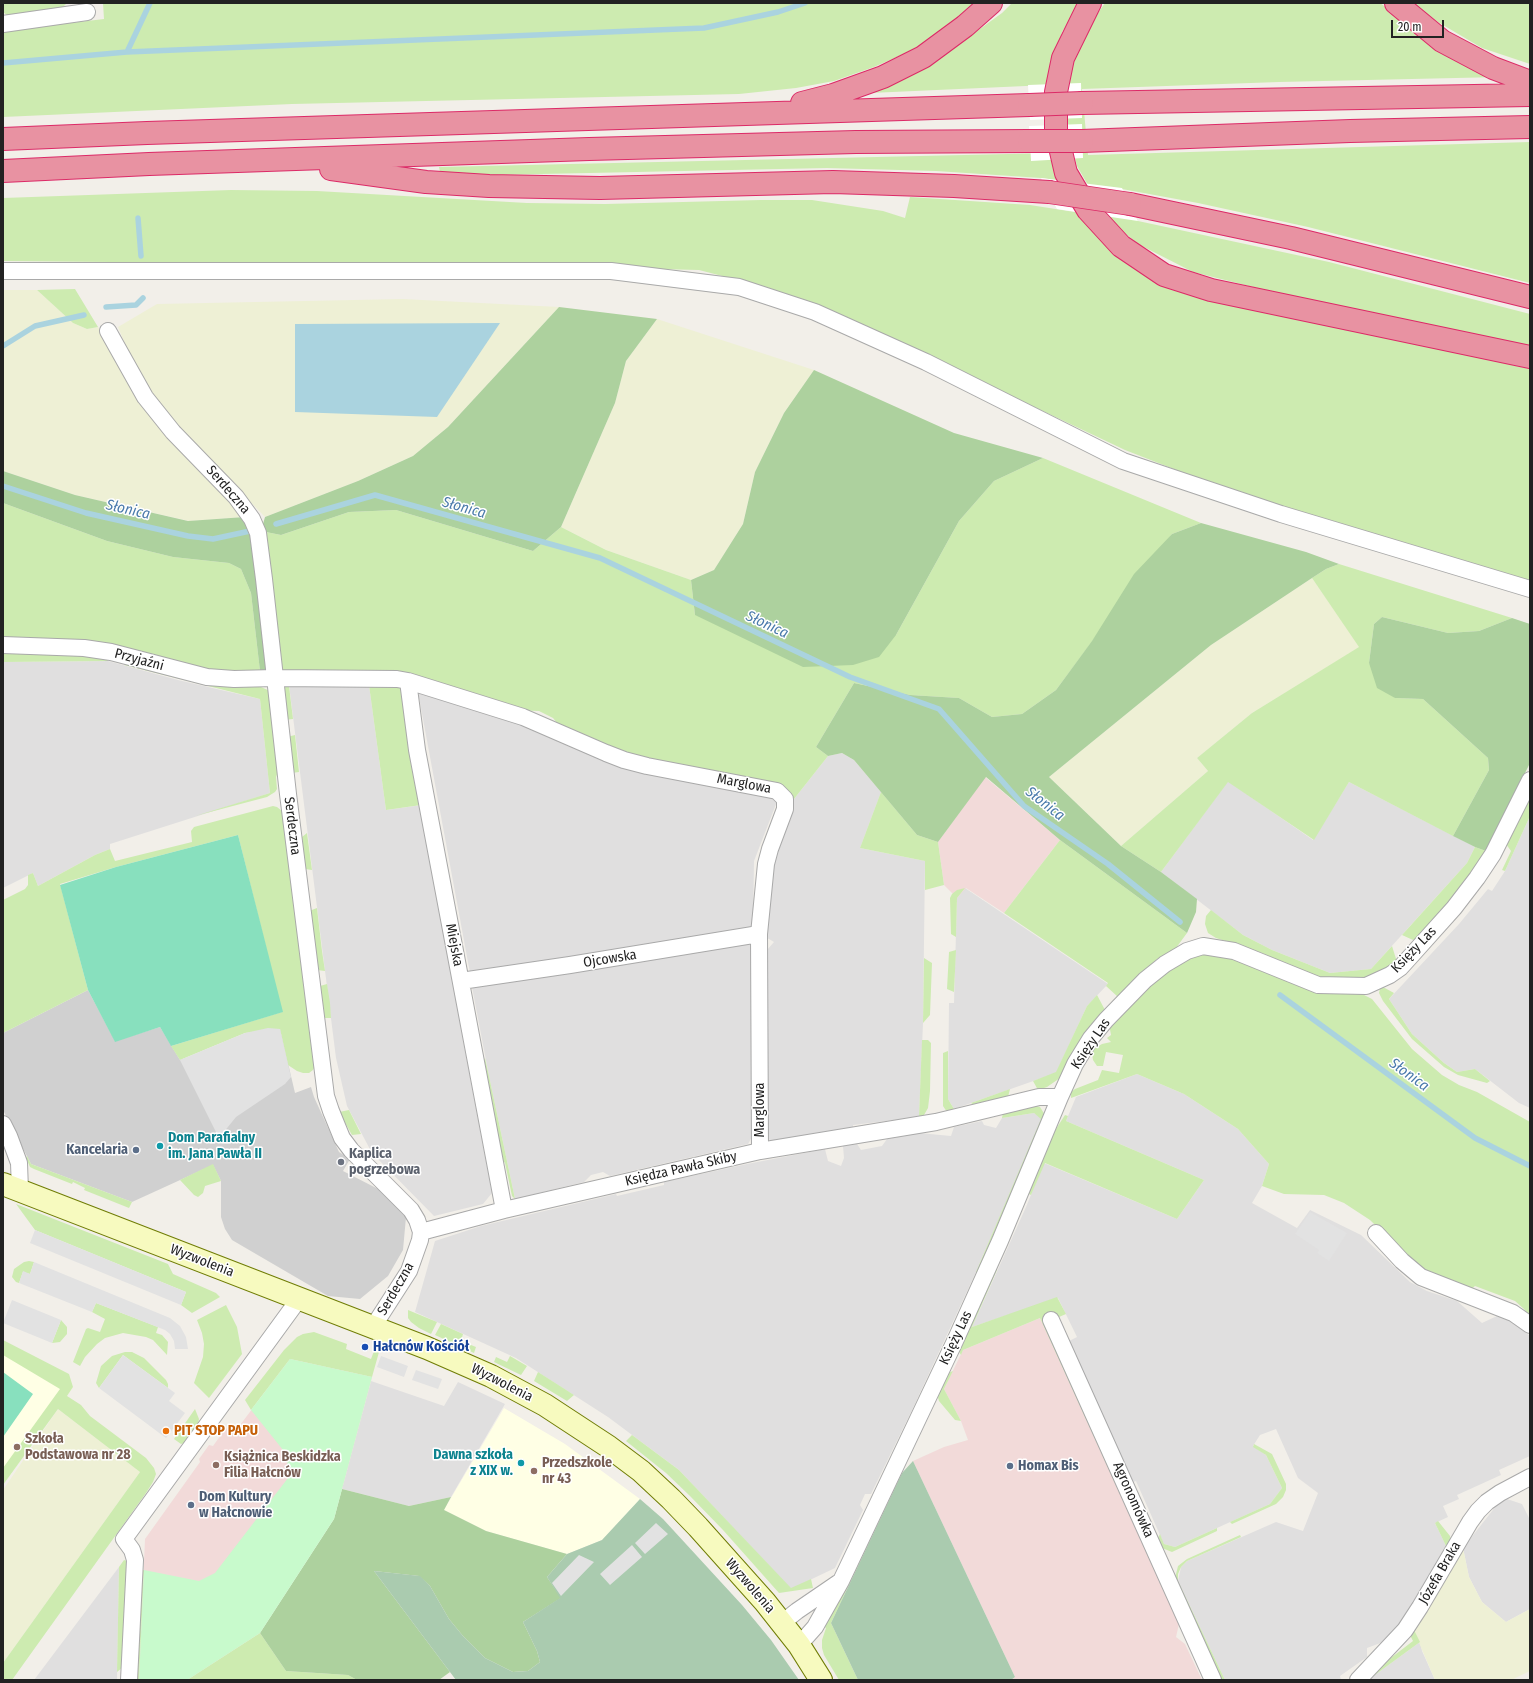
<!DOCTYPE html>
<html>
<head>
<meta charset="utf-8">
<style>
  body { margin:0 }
  #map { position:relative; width:1533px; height:1683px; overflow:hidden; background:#f2efe9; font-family:"Fira Sans Condensed",sans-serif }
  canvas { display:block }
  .frame { position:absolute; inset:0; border:4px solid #222; pointer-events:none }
  .scale { position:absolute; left:1391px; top:20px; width:53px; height:18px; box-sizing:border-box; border:2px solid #222; border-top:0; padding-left:5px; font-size:12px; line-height:14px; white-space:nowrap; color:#222; -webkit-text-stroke:3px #fff; paint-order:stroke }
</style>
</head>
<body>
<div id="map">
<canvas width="1533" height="1683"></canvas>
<div class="frame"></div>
<div class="scale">20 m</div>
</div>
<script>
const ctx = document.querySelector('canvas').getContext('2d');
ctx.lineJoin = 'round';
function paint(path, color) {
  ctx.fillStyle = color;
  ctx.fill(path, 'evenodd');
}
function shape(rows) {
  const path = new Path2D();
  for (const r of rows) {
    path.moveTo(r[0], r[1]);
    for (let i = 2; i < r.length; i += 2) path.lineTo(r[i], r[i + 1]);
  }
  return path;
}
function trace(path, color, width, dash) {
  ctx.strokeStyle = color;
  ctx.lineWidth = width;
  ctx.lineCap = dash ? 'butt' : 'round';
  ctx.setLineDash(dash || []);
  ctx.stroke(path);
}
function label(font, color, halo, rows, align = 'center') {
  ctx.font = font + ' "Fira Sans Condensed",sans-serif';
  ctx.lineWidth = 3;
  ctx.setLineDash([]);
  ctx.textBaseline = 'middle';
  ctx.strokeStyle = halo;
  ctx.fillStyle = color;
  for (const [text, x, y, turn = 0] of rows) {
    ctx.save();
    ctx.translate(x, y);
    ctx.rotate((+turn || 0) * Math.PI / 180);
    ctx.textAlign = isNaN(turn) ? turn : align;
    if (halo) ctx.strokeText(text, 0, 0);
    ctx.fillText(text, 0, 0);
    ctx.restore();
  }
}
paint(shape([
  [108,661,178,680,260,699,270,793,110,844,110,849,95,855,38,886,33,873,3,888,3,662],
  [289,685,369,685,386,810,422,805,464,1045,492,1193,483,1204,434,1216,372,1153,347,1106,336,1058],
  [418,692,778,799,754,861,753,928,470,973],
  [842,753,854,760,881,792,860,848,925,861,923,1023,919,1117,853,1125,853,1127,772,1142,765,1136,766,1009,767,950,774,942,764,936,766,904,779,840,794,799,828,756],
  [1228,781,1313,840,1349,782,1475,847,1467,863,1371,969,1330,973,1272,950,1243,935,1161,872],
  [1530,816,1530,1108,1519,1103,1475,1069,1457,1072,1444,1063,1412,1034,1389,999,1459,924,1488,889,1492,891,1505,871],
  [965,888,1108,984,1087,1006,1056,1073,954,1109,948,1099,949,1003,954,1003,957,898],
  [753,942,752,1137,748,1144,610,1176,603,1172,591,1175,584,1182,515,1199,489,1076,472,987],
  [1137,1074,1184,1094,1238,1129,1269,1164,1262,1186,1252,1203,1297,1228,1310,1210,1361,1235,1410,1282,1427,1291,1457,1301,1482,1323,1497,1316,1511,1321,1530,1336,1530,1456,1499,1470,1501,1475,1457,1495,1459,1499,1443,1506,1448,1517,1435,1523,1446,1546,1412,1606,1395,1630,1383,1642,1367,1648,1367,1657,1340,1676,1341,1680,1225,1680,1178,1581,1181,1567,1187,1561,1276,1522,1303,1531,1318,1493,1298,1478,1276,1429,1260,1435,1253,1446,1266,1455,1282,1488,1270,1504,1175,1547,1164,1544,1136,1481,1133,1482,1114,1447,1111,1433,1069,1341,1077,1337,1058,1298,972,1327,1026,1207,1044,1163,1177,1219,1204,1180,1066,1121,1076,1097],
  [1034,1113,1042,1118,976,1272,913,1408,871,1494,865,1494,860,1505,863,1510,835,1568,791,1589,679,1470,608,1417,516,1358,415,1312,435,1241,481,1226,616,1194,617,1196,664,1185,664,1182,747,1164,825,1149,828,1161,841,1166,844,1158,843,1146,857,1144,861,1150,882,1146,887,1139,919,1133,951,1136,954,1127,982,1121,984,1125,996,1128,1002,1118],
  [371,1381,444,1406,458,1382,505,1404,451,1497,409,1506,342,1489],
  [1507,1499,1522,1504,1530,1520,1530,1609,1506,1622,1482,1602,1469,1577,1463,1548,1496,1506],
  [119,1567,117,1680,34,1680],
  [1420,1642,1422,1651,1435,1680,1368,1680]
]), '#e0dfdf');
paint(shape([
  [985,777,1060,840,1004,913,966,888,957,898,944,885,938,842],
  [1040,1318,1179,1624,1176,1637,1185,1644,1202,1680,1011,1680,1015,1677,913,1461,944,1447,968,1440,961,1421,944,1389,963,1350],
  [290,1359,372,1377,342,1489,260,1633,187,1680,139,1680,145,1539,200,1462,199,1459,209,1445,213,1446,226,1428,234,1433]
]), '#f2dad9');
paint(shape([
  [3,1348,73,1387,3,1485],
  [504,1408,565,1444,640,1499,602,1540,567,1554,486,1531,444,1510]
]), '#ffffe5');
paint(shape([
  [88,990,115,1041,160,1027,180,1060,280,1029,295,1093,311,1087,314,1097,339,1152,350,1159,343,1171,384,1192,406,1217,403,1250,388,1276,360,1299,328,1296,232,1240,225,1229,221,1217,221,1181,213,1165,132,1202,31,1164,3,1110,3,1033]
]), '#d0d0d0');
paint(shape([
  [3,290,37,290,73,323,87,329,98,327,132,387,245,517,189,521,75,495,3,471],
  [403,299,559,307,448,427,413,456,358,481,265,517,177,426,156,400,137,373,118,327,157,304],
  [657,319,814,370,784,413,755,472,743,524,714,570,691,580,606,550,561,527,615,403,626,361],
  [1312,578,1360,647,1252,713,1197,758,1208,771,1121,846,1049,777,1211,645],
  [58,1409,140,1472,3,1663,3,1490],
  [1463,1548,1469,1577,1482,1602,1506,1622,1530,1609,1530,1671,1511,1680,1435,1680,1414,1631]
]), '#eef0d5');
paint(shape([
  [3,3,67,3,59,11,9,17,3,12],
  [103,3,203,4,980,3,922,46,874,67,834,81,796,88,739,94,292,104,3,117,3,31,104,19],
  [1012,3,1080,3,1062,32,1048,85,870,93,941,57,1002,13],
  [1105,3,1380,3,1453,55,1500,77,1279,82,1082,89,1088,155,1530,142,1530,283,1308,227,1198,203,1122,189,1138,221,1329,262,1530,314,1530,350,1269,291,1193,272,1138,244,1114,224,1092,192,1077,166,1069,135,1066,95,1076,52,1089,26],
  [1412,3,1530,3,1530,64,1482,48,1438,22],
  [1052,153,1062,181,1041,178,936,171,827,168,494,175,440,172,439,167],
  [231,190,317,191,527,203,605,204,761,200,812,200,883,211,905,218,910,197,1030,205,1081,213,1203,295,1530,369,1530,582,1225,489,1125,450,830,310,765,287,699,270,538,266,3,261,3,198],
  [75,289,98,327,87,329,73,323,37,290],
  [1043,458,1201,523,1172,534,1056,690,1022,714,992,717,959,698,910,695,854,683,816,747,828,756,794,799,790,793,648,763,562,729,553,718,539,711,511,710,416,678,284,673,279,668,261,531,281,535,349,512,396,510,533,551,561,527,606,550,691,580,695,615,896,635,959,521,994,481],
  [3,503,107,541,173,557,229,563,241,569,251,593,260,671,230,672,3,639],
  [1339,564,1512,618,1479,631,1448,633,1382,617,1374,624,1369,663,1395,698,1423,699,1488,758,1489,770,1453,836,1349,782,1314,840,1228,782,1161,872,1121,846,1208,771,1197,758,1252,713,1359,647,1312,578,1326,569],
  [3,652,66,654,107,659,108,661,3,662],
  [126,663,220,684,261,687,272,692,280,767,276,777,277,789,275,792,267,797,195,816,270,793,260,699,124,665],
  [284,683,401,685,421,805,386,810,369,685,289,686,293,719,284,720],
  [295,735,299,772,292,773,287,737],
  [881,792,917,835,938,842,944,885,925,890,925,861,860,848],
  [1530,795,1530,816,1505,871,1502,870,1511,851,1506,844],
  [273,806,277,807,282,811,315,1066,313,1070,309,1073,303,1073,297,1071,288,1065,280,1029,245,1033,180,1060,171,1046,282,1012,238,835,116,867,60,884,88,990,3,1033,3,900,25,889,28,885,28,875,33,873,38,886,95,855,110,849,115,861,192,842,191,831,194,827],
  [307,833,312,870,305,869,302,837],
  [1060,840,1187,933,1176,948,1157,959,1118,997,1106,986,1108,983,1004,913],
  [1475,847,1486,851,1472,872,1419,938,1413,940,1402,935,1467,863],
  [965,888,957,898,956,937,951,934,950,898,952,894,957,890],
  [317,908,322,951,325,971,317,970,309,911],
  [1211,910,1243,935,1272,950,1330,973,1371,969,1392,946,1397,962,1388,969,1365,979,1319,978,1262,953,1216,938,1208,933,1205,924,1206,916],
  [956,950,954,992,947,989,949,952],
  [1199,955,1215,955,1234,958,1298,984,1326,993,1360,993,1372,999,1412,1049,1442,1075,1459,1085,1477,1092,1530,1122,1530,1317,1524,1309,1515,1301,1475,1286,1470,1290,1424,1273,1370,1220,1344,1203,1324,1195,1284,1194,1262,1186,1269,1164,1238,1129,1184,1094,1137,1074,1071,1098,1071,1092,1075,1089,1098,1080,1102,1070,1119,1073,1123,1055,1106,1052,1103,1066,1097,1066,1093,1060,1092,1053,1095,1048,1102,1044,1111,1042,1107,1038,1111,1035,1109,1024,1161,976,1187,959],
  [924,958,932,963,930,1015,923,1023],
  [327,984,330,1003,331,1018,324,1018,320,986],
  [1383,987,1394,993,1389,999,1412,1034,1444,1063,1457,1072,1475,1069,1490,1081,1487,1083,1458,1075,1444,1067,1412,1039,1383,1001,1379,993,1380,988],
  [1097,995,1105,1010,1084,1039,1060,1078,1047,1087,1038,1090,1033,1081,1056,1072,1087,1006],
  [922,1040,928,1040,931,1043,930,1091,928,1108,924,1115,919,1117],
  [948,1051,948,1099,954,1109,954,1112,947,1112,943,1106,943,1053],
  [485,1058,489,1076,515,1199,512,1196,505,1163,500,1157,482,1064],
  [1010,1089,1008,1097,977,1107,971,1103],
  [1036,1106,1040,1107,1045,1115,979,1274,976,1272,1041,1119,1034,1113,1002,1118,1003,1113],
  [349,1110,361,1134,352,1135,339,1112],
  [1065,1115,1068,1116,1066,1121,1204,1180,1177,1219,1045,1163,1031,1195,1029,1194,1029,1190,1054,1132],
  [27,1156,31,1164,132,1202,129,1208,84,1190,85,1188,73,1182,72,1184,34,1169,30,1167,26,1158],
  [213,1164,221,1181,205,1186,203,1193,198,1197,194,1195,180,1180],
  [16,1204,168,1264,173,1274,216,1293,220,1297,192,1313,181,1305,186,1292,35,1230],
  [29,1261,34,1262,30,1274,23,1272,19,1283,16,1282,12,1277,14,1269,24,1262],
  [995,1269,997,1270,972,1327,1057,1297,1066,1314,1059,1317,1046,1314,1043,1316,1181,1622,1179,1624,1040,1318,963,1350,961,1355,958,1350],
  [96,1303,158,1327,156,1333,162,1335,168,1342,167,1355,153,1340,146,1337,123,1333,105,1338,97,1344,85,1357,80,1366,73,1362,86,1329,88,1328,100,1332,105,1319,92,1312],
  [226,1305,237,1327,242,1354,209,1398,194,1383,203,1357,204,1344,202,1333,197,1320],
  [408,1310,437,1322,431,1334,419,1328,411,1322,408,1318],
  [61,1320,67,1327,67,1334,60,1342,52,1343],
  [441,1324,463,1334,461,1341,476,1347,474,1353,435,1335],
  [314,1332,347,1344,346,1349,371,1359,374,1351,379,1352,372,1377,290,1359,251,1410,245,1400,284,1350,297,1337,303,1334],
  [3,1340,69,1374,73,1387,67,1396,81,1405,90,1416,146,1458,154,1468,156,1474,153,1482,146,1493,12,1680,3,1680,3,1663,140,1472,58,1409,3,1485,3,1468,60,1389,3,1355],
  [125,1352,132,1352,144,1358,166,1380,168,1384,168,1388,123,1355,99,1388,96,1383,101,1366,112,1356],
  [510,1356,527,1366,521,1375,494,1362,496,1357,507,1362],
  [953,1371,944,1389,961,1421,955,1420,939,1401,937,1394,948,1373],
  [538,1372,560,1386,574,1395,567,1401,534,1381],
  [195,1409,199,1419,198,1424,184,1443,181,1444,174,1439],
  [632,1435,679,1470,791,1588,811,1579,813,1588,779,1593,723,1530,690,1496,666,1473,626,1441],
  [1254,1444,1272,1454,1286,1484,1286,1490,1283,1497,1276,1504,1232,1524,1230,1522,1270,1504,1282,1488,1266,1455,1253,1447],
  [902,1473,831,1623,858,1680,839,1680,824,1655,822,1648,822,1640,826,1628,822,1625,899,1474],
  [1438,1521,1450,1536,1451,1540,1414,1608,1383,1644,1383,1642,1395,1630,1412,1606,1446,1546,1435,1523],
  [1217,1528,1217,1531,1172,1552,1162,1548,1158,1538,1160,1534,1164,1544,1175,1547],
  [1240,1535,1241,1537,1187,1561,1181,1567,1178,1574,1178,1581,1225,1680,1220,1680,1175,1578,1178,1566,1187,1559],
  [124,1560,127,1561,123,1667,117,1672,119,1567],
  [144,1570,139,1680,137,1680,141,1571],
  [1414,1630,1420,1642,1368,1680,1371,1673,1413,1641,1410,1635],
  [260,1633,286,1671,348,1675,357,1680,187,1680]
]), '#cdebb0');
paint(shape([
  [559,307,657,319,626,361,615,403,561,527,533,551,396,510,349,512,281,535,261,531,265,517,358,481,413,456,448,427],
  [814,370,954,433,1043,458,994,481,959,521,896,635,879,657,853,665,803,667,695,615,691,580,714,570,743,524,755,472,784,413],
  [3,471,75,495,188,521,245,517,254,541,267,670,260,671,251,593,241,569,229,563,173,557,107,541,3,503],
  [1201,523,1306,552,1339,564,1326,569,1312,578,1211,645,1049,777,1121,846,1161,872,1197,899,1196,912,1187,933,1060,840,986,777,938,842,917,835,854,760,842,753,828,756,816,747,854,683,910,695,959,698,992,717,1022,714,1056,690,1092,641,1134,574,1172,534],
  [1382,617,1448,633,1479,631,1512,618,1530,624,1530,763,1486,851,1475,847,1453,836,1489,770,1488,758,1423,699,1395,698,1377,688,1369,663,1374,624],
  [342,1489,409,1506,451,1497,444,1510,486,1531,567,1554,547,1577,561,1598,523,1622,537,1651,540,1662,528,1671,513,1672,485,1658,463,1636,449,1619,430,1586,419,1576,374,1571,450,1672,439,1680,357,1680,348,1675,286,1671,260,1633,334,1519]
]), '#add19e');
paint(shape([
  [913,1461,1015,1677,1011,1680,858,1680,831,1623,902,1473],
  [640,1499,663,1519,742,1605,771,1640,799,1680,456,1680,374,1571,420,1576,430,1586,449,1619,463,1636,485,1658,513,1672,528,1671,540,1662,537,1651,523,1622,560,1598,547,1577,567,1554,602,1540]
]), '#aacbaf');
paint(shape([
  [290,1359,372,1377,334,1519,260,1633,187,1680,139,1680,144,1570,199,1581,215,1573,288,1478,287,1455,251,1410]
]), '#c8facc');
paint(shape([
  [238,835,283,1012,171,1046,160,1027,115,1042,88,990,60,885,116,867],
  [3,1372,33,1394,3,1437]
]), '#88e0be');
paint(shape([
  [268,1028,280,1029,291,1077,285,1084,236,1117,219,1138,180,1060,245,1033],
  [1310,1212,1347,1233,1329,1261,1317,1253,1319,1250,1295,1234],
  [35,1230,186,1292,181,1305,30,1243],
  [34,1262,170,1318,180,1326,186,1337,188,1349,175,1349,174,1341,170,1334,165,1330,96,1303,92,1312,19,1283,23,1271,30,1274],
  [12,1300,61,1320,52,1343,3,1323],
  [123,1355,175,1393,169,1401,185,1413,166,1438,99,1388],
  [381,1356,408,1366,404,1377,377,1367],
  [416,1370,442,1379,438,1389,412,1380],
  [656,1523,668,1534,645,1554,635,1543],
  [632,1545,642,1557,610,1585,600,1574],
  [579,1555,594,1562,561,1596,552,1583]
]), '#e2e2e2');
paint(shape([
  [500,323,437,417,295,412,295,324]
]), '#aad3df');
paint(shape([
  [1081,83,1082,118,1030,120,1028,85],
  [1082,124,1083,158,1031,161,1029,126],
  [1041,178,1122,188,1138,221,1057,209]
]), '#fff');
trace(shape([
  [127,52,150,3],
  [3,63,127,52,704,28,778,12,805,3],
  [138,218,141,256],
  [106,307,136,305,143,298],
  [3,346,35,326,84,315],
  [3,486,86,513,188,536,213,539,250,531],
  [276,524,375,495,600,558,850,677,939,709,1024,806,1108,864,1180,922],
  [1280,995,1475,1138,1530,1166]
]), '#aad3df', 5.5);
const street = shape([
  [3,24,87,12],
  [3,271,611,271,739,287,815,312,926,362,1123,461,1281,514,1530,589],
  [108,331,145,397,173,432,236,497,252,519,258,533,264,579,288,794,326,1096,331,1111,342,1138,351,1150,411,1210,417,1220,421,1232,420,1240,409,1271,373,1327],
  [3,645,84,648,111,652,207,677,234,679,275,678,397,679,408,681,523,717,606,753,624,760,647,766,777,791,785,799,785,809,770,849,766,864,759,934,760,1151],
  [408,681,417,750,504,1210],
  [461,981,570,965,759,934],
  [3,1124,9,1136,19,1163,20,1190],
  [421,1232,504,1210,760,1151,936,1122,1039,1097,1060,1097],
  [1376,1233,1402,1261,1421,1277,1513,1313,1530,1325],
  [1051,1320,1213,1680],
  [782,1623,797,1611,838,1583],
  [799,1645,815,1627,841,1581,955,1341,1000,1241,1060,1097,1075,1064,1091,1038,1106,1020,1145,980,1165,964,1187,951,1203,946,1234,951,1318,985,1366,986,1390,975,1400,968,1410,957,1454,908,1477,878,1493,854,1530,780],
  [129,1680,135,1560,132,1550,124,1539,299,1299],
  [1358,1680,1405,1630,1420,1607,1470,1522,1478,1511,1487,1502,1500,1493,1530,1477]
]);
const secondary = shape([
  [3,1184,427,1348,491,1376,545,1405,609,1447,641,1471,671,1499,698,1527,765,1602,799,1645,821,1680]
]);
const highway = shape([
  [1090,3,1063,58,1056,92,1056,130,1066,173,1088,210,1121,246,1164,275,1211,290,1530,357],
  [1396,3,1442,41,1493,68,1530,82],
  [802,103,833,95,883,77,923,57,965,26,991,3],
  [1082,103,1530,95],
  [3,139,147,133,1029,105],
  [1082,141,1350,131,1530,127],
  [331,169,426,182,489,186,600,188,833,182,954,186,1049,192],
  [3,171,149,164,589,149,856,142,1029,141],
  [1130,204,1291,238,1530,297]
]);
trace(street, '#a9a9a9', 18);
trace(secondary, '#707d05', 24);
trace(highway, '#dc2a67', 24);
trace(street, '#fff', 16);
trace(secondary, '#f7fabf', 22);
trace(highway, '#e892a2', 22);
const highwayBridge = shape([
  [1029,105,1082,103],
  [1029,141,1082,141],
  [1049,192,1130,204]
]);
trace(highwayBridge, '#dc2a67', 24, []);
trace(highwayBridge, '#e892a2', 22);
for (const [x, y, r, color] of [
  [160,1146,4,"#0f9aa8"],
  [136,1150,4,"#5c6f8a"],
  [341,1162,4,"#6b7280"],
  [365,1347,4,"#1a4fb4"],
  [166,1431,4,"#e8710a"],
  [17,1447,4,"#8d6e63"],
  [521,1463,4,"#0f9aa8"],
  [216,1465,4,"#8d6e63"],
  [1010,1466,4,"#5c6f8a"],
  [534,1471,4,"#8d6e63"],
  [191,1505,4,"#5c6f8a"]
]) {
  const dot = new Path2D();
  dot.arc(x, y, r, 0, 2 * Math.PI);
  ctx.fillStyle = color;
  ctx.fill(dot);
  trace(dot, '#fff', 1.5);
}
label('14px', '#222', '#fff', [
  ["Serdeczna",228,490,49],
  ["Przyjaźni",139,660,15],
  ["Marglowa",744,784,11],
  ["Serdeczna",292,826,83],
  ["Miejska",454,945,79],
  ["Księży Las",1414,950,-46],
  ["Ojcowska",610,959,-9],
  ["Księży Las",1091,1044,-56],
  ["Marglowa",760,1110,-90],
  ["Księdza Pawła Skiby",681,1169,-13],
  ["Wyzwolenia",202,1261,21],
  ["Serdeczna",396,1289,-60],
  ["Księży Las",956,1338,-65],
  ["Wyzwolenia",502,1383,27],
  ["Agronomówka",1133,1500,66],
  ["Józefa Braka",1440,1573,-60],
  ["Wyzwolenia",750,1586,49]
]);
label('bold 14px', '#0d838f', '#fff', [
  ["Dom Parafialny",168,1138],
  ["im. Jana Pawła II",168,1154],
  ["Dawna szkoła",513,1455,"right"],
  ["z XIX w.",513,1471,"right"]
], 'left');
label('bold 14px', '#4e5e75', '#fff', [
  ["Kancelaria",128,1150,"right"],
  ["Homax Bis",1018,1466],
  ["Dom Kultury",199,1497],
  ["w Hałcnowie",199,1513]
], 'left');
label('bold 14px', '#5b616d', '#fff', [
  ["Kaplica",349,1154],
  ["pogrzebowa",349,1170]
], 'left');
label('bold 14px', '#164399', '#fff', [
  ["Hałcnów Kościół",373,1347]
], 'left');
label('bold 14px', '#c56008', '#fff', [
  ["PIT STOP PAPU",174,1431]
], 'left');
label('bold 14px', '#785e54', '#fff', [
  ["Szkoła",25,1439],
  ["Podstawowa nr 28",25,1455],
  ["Książnica Beskidzka",224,1457],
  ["Filia Hałcnów",224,1473],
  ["Przedszkole",542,1463],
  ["nr 43",542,1479]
], 'left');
label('italic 15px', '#4a7aab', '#fff', [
  ["Słonica",464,508,16],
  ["Słonica",128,510,13],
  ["Słonica",767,625,25],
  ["Słonica",1045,804,38],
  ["Słonica",1409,1075,36]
]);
</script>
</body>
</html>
